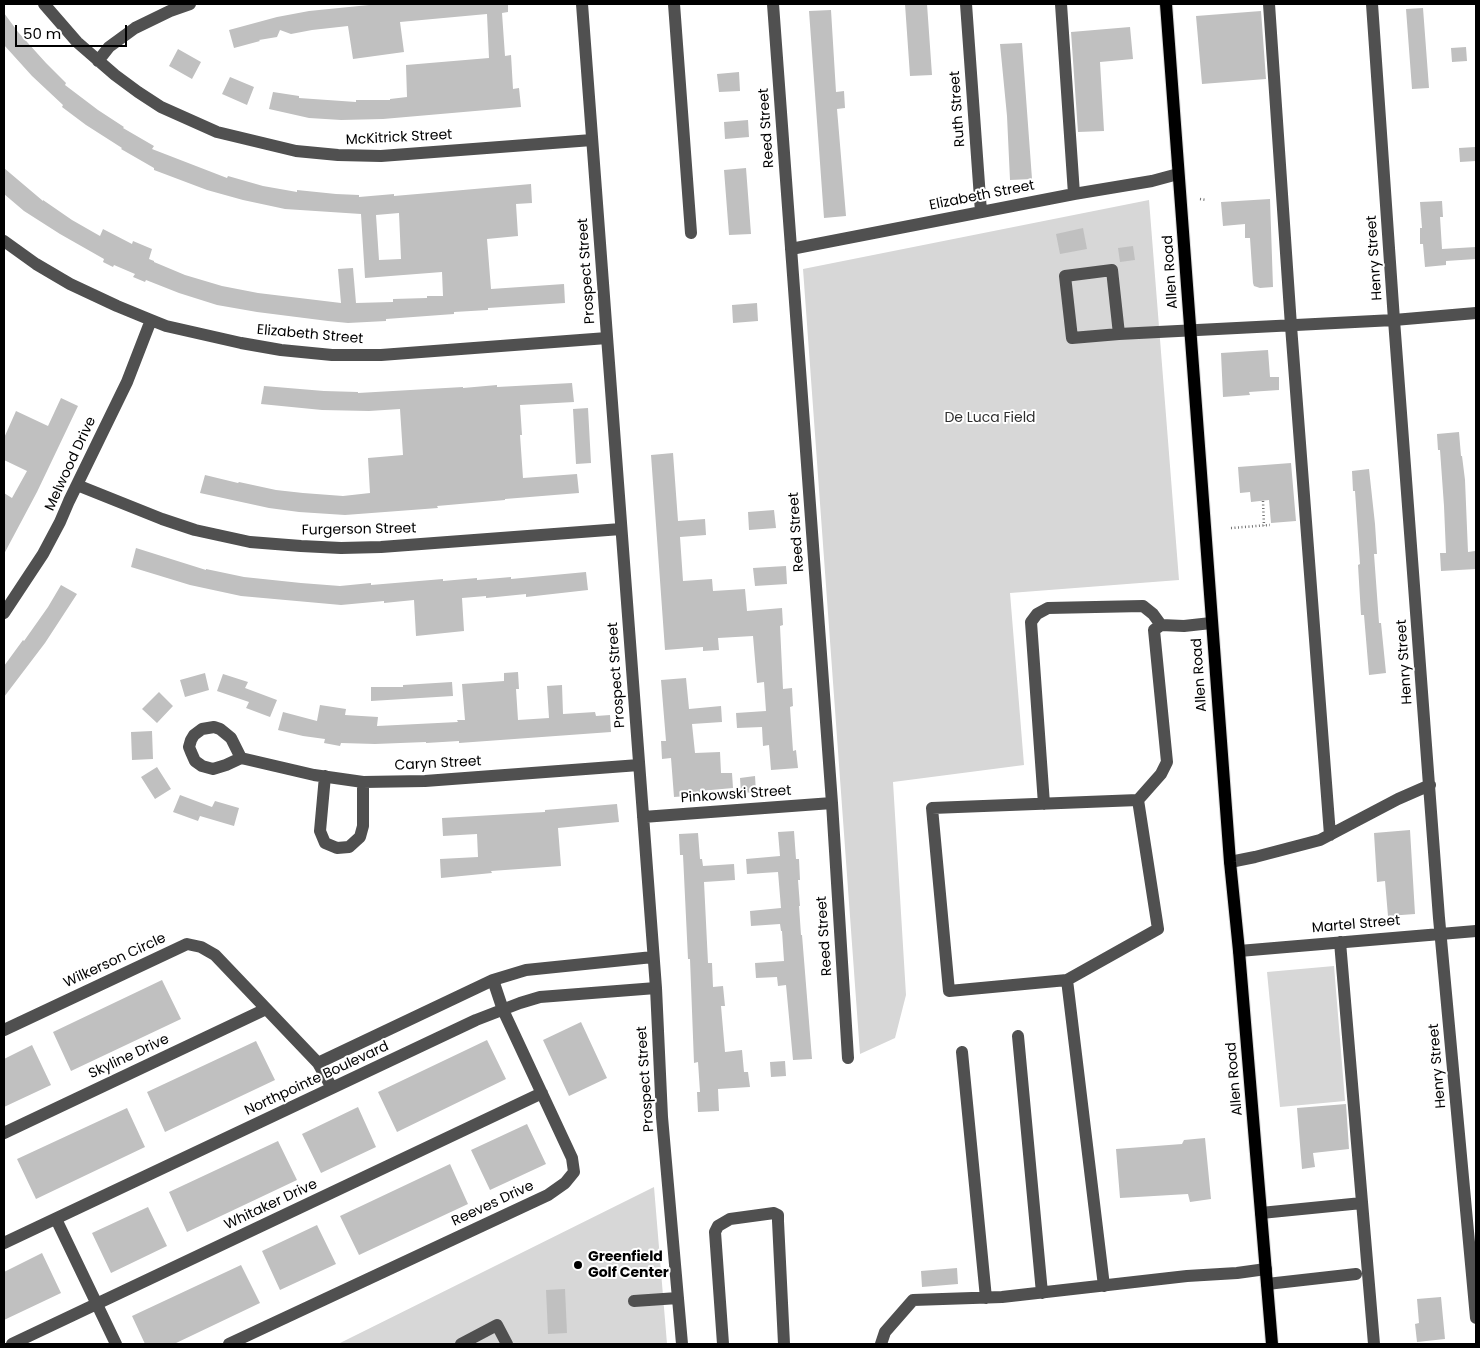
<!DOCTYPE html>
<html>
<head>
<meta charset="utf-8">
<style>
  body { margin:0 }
  #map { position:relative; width:1480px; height:1348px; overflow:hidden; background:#fff; font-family:Poppins,sans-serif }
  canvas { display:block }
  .frame { position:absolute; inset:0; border:5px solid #000; pointer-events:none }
  .scale { position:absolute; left:15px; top:25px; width:112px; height:22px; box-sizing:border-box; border:2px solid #000; border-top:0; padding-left:6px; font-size:15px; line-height:18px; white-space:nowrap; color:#000; -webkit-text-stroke:4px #fff; paint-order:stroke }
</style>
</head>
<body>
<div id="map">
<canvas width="1480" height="1348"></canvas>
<div class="frame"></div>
<div class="scale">50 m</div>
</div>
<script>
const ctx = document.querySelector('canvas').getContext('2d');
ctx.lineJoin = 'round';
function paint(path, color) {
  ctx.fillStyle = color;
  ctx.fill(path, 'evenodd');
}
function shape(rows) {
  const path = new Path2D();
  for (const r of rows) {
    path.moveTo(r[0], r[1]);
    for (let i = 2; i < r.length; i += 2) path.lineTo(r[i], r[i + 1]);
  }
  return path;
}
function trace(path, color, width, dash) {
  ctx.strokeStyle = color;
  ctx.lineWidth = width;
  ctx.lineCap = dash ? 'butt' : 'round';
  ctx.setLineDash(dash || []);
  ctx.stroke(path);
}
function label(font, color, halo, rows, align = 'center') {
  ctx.font = font + ' Poppins,sans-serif';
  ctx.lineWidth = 4;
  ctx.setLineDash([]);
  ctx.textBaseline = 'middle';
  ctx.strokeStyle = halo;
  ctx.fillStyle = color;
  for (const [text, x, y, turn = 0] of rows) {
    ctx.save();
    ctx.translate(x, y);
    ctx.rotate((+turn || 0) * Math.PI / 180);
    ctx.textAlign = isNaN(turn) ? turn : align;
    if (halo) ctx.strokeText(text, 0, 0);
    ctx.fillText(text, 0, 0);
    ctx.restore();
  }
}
paint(shape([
  [1149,200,1179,580,1010,593,1024,765,893,782,906,995,895,1038,860,1054,803,269],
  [1334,966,1345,1101,1280,1107,1267,972],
  [654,1187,667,1344,338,1344]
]), '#d7d7d7');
paint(shape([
  [379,4,380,5,396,4,508,4,508,12,502,13,505,56,511,55,513,89,519,88,521,107,383,119,341,120,309,118,269,109,273,92,299,96,299,98,356,102,356,100,390,100,390,99,407,97,406,65,489,58,487,14,400,22,404,52,353,59,348,26,312,30,291,34,280,30,277,37,259,40,260,41,234,48,229,30,277,17,309,11],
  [905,4,927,4,932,75,910,76],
  [1423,8,1429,88,1412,89,1406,9],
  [831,10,836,92,844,91,845,108,837,109,846,216,824,218,809,11],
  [1261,11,1266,79,1202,84,1196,16],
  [4,13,18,32,46,63,66,83,65,85,98,110,124,127,123,128,154,146,152,149,227,178,228,176,263,186,297,192,297,190,336,194,359,195,359,197,394,194,394,196,429,193,531,184,532,203,516,204,518,236,487,239,491,289,564,284,565,303,488,308,488,310,454,312,454,314,386,319,386,321,348,323,328,321,257,312,217,305,179,293,146,280,145,282,133,277,135,274,114,265,113,267,103,262,104,259,60,234,24,211,4,194,4,168,43,201,43,200,72,220,100,236,103,229,132,244,133,241,152,249,149,259,154,261,154,262,185,275,222,286,258,293,341,303,338,269,353,268,356,303,393,302,393,299,427,298,427,296,443,296,442,272,365,278,361,214,285,209,243,200,207,190,154,170,154,168,121,149,122,148,86,125,62,107,63,105,32,76,4,45],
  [399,213,401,259,379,260,376,215],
  [1130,27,1133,59,1100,62,1104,131,1078,132,1071,32],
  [1022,43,1032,179,1010,180,1007,116,1000,44],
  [1466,47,1467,61,1452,62,1451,48],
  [178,49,201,62,192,79,169,66],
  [739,72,740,91,719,92,717,74],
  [230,77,254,87,247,105,222,94],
  [748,120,749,137,725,139,724,122],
  [1475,147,1476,161,1460,162,1459,148],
  [746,168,751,234,729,235,724,170],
  [1270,199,1273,287,1260,288,1254,286,1253,283,1250,238,1245,238,1245,224,1223,226,1221,202],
  [1442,201,1443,217,1440,217,1442,249,1476,247,1476,259,1446,261,1446,265,1425,267,1423,244,1420,244,1420,228,1422,228,1420,202],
  [1083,228,1087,249,1060,254,1056,234],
  [1133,246,1135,260,1120,262,1118,248],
  [757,303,758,321,733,323,732,305],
  [1268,350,1270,377,1279,377,1279,390,1249,392,1250,395,1223,397,1221,353],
  [572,383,574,402,520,405,522,435,520,435,523,478,577,474,579,493,505,499,505,500,437,506,438,508,345,515,299,512,269,508,200,493,205,475,238,483,239,482,276,490,303,493,343,496,370,493,368,458,403,455,400,409,369,411,322,410,261,404,264,386,324,391,358,392,358,393,463,387,463,388,497,385,497,387],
  [61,398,78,406,37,492,4,554,4,493,12,498,27,471,4,460,4,438,16,411,48,426],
  [588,408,591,463,576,464,573,409],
  [1459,432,1461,456,1462,456,1465,480,1468,552,1475,551,1476,569,1441,571,1440,553,1446,553,1444,506,1440,450,1438,450,1437,434],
  [673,453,678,521,705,519,706,535,680,537,683,581,712,579,713,591,745,589,747,611,782,608,783,625,780,626,783,689,792,688,793,706,790,707,793,751,796,750,798,768,771,770,769,745,763,746,762,727,737,728,736,713,766,711,764,682,757,683,753,636,718,638,719,650,703,651,703,647,665,650,651,455],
  [1291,463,1296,521,1271,523,1269,500,1251,502,1250,492,1240,493,1238,467],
  [1369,469,1375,524,1377,554,1374,554,1379,623,1381,623,1386,673,1369,675,1364,615,1361,615,1358,565,1360,564,1355,491,1353,491,1352,471],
  [774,510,776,528,749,530,748,512],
  [136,548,206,570,206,569,244,577,301,583,340,586,371,583,371,585,443,579,443,581,477,578,477,580,511,577,511,579,586,572,588,590,526,597,526,594,486,598,486,596,462,598,464,631,416,636,414,600,384,603,384,601,341,605,241,596,190,585,131,567],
  [786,566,787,584,755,586,753,568],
  [61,585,77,594,45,643,4,697,4,666,23,640,24,641,48,607],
  [518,672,519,689,516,689,518,720,549,718,547,686,562,685,563,714,595,712,596,716,610,715,611,732,459,743,459,741,426,743,426,742,375,744,341,743,340,746,324,743,325,739,303,736,278,730,283,712,317,721,320,705,346,709,345,715,378,717,377,726,458,722,457,720,465,720,462,684,504,681,504,673],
  [205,673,209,690,185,697,180,680],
  [223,674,248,682,245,688,277,700,270,717,246,708,249,702,217,691],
  [686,678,689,709,721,706,722,722,692,724,695,753,720,752,721,773,732,773,733,788,700,791,701,795,674,797,671,758,662,759,661,741,666,741,661,680],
  [452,682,453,696,371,701,371,687,403,687,403,685],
  [159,692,173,706,157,723,142,709],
  [152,731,153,759,132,760,131,732],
  [157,767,171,789,155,799,141,777],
  [755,776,756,792,741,793,740,778],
  [180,795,212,807,215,801,239,808,234,826,200,816,198,821,173,812],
  [617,804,619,822,558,828,561,866,491,871,492,873,441,878,440,859,478,857,477,834,443,836,442,818,545,812,545,810],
  [1410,830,1415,914,1388,916,1385,881,1377,882,1374,833],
  [794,831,796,859,799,859,800,880,798,880,800,906,799,906,801,935,802,935,812,1059,793,1060,786,985,778,986,777,977,756,978,755,963,784,961,782,931,781,931,780,924,751,926,750,911,781,908,778,872,747,874,746,859,780,856,778,832],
  [698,833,700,859,702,859,703,866,734,864,735,880,704,882,708,963,712,963,713,987,723,986,725,1006,721,1006,725,1052,742,1050,744,1072,748,1072,750,1087,718,1089,719,1111,698,1112,697,1092,700,1092,698,1062,694,1063,690,959,688,959,683,855,680,855,679,834],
  [162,980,181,1019,71,1071,53,1032],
  [581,1022,607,1078,569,1096,543,1040],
  [487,1040,506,1079,397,1132,378,1092],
  [256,1041,275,1080,165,1132,147,1092],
  [32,1045,51,1085,4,1107,4,1059],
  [785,1061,786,1076,771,1077,770,1062],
  [1346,1104,1349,1149,1313,1153,1315,1167,1302,1169,1297,1108],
  [358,1107,376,1147,321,1173,302,1134],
  [127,1108,145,1147,36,1199,17,1159],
  [527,1124,546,1164,490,1190,471,1150],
  [1205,1138,1211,1199,1190,1202,1188,1194,1120,1198,1116,1149,1182,1144,1184,1140],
  [278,1141,297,1180,187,1232,169,1192],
  [450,1164,468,1204,359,1255,340,1216],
  [148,1207,167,1246,111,1273,92,1233],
  [317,1225,336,1264,280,1290,262,1251],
  [42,1253,61,1293,4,1320,4,1272],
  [241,1265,260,1303,174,1344,145,1344,132,1316],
  [957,1268,958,1284,922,1287,921,1271],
  [565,1289,567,1333,548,1334,546,1290],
  [1441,1297,1445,1339,1417,1342,1415,1324,1419,1323,1417,1299]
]), '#c0c0c0');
const major = shape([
  [1166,4,1230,862,1239,951,1272,1344]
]);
trace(major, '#dbdbdb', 14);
trace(shape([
  [1200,199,1206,200],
  [1263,501,1264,526],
  [1231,528,1270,525]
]), '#727272', 2.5, [1, 2.5]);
trace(shape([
  [44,4,77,42,115,75,138,92,161,107,217,132,296,151,338,155,381,156,592,140],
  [582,4,656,988,662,1117,682,1344],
  [674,4,691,233],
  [773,4,832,803,848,1058],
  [966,4,981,212],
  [1061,4,1074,194],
  [1269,4,1291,326,1330,835],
  [1372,4,1394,320,1439,918,1476,1318],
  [98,61,109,47,135,28,170,11,190,4],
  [4,241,36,264,70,284,117,306,151,320,166,326,241,343,281,350,332,355,381,355,607,338],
  [791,249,1074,194,1152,181,1178,174],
  [1119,334,1112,270,1065,276,1072,338,1119,334,1394,320,1476,313],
  [77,485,162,519,195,530,250,542,301,546,341,548,381,547,621,529],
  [4,613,43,554,60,522,69,501,127,382,151,320],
  [241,758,231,738,220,729,214,727,202,729,194,735,191,740,189,747,191,752,195,761,202,766,213,769,226,765,241,758,314,775,363,782,425,781,639,765],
  [325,776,320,831,325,843,337,848,349,847,360,837,363,826,363,782],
  [1138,800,1161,774,1167,762,1154,630,1161,625,1184,626,1211,623],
  [1044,804,1031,622,1037,614,1048,608,1143,606,1153,614,1161,625],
  [643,817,832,803],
  [1230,862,1255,857,1320,840,1398,799,1430,785],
  [1340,942,1374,1344],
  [1239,951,1476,931],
  [1067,980,949,991,932,808,1138,800,1158,929,1067,980,1104,1286],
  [4,1030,187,944,201,947,215,955,318,1063,332,1088],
  [1018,1036,1042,1293],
  [962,1052,986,1298],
  [318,1063,493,980,526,970,653,957],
  [4,1133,266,1009],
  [1261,1213,1362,1203],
  [56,1219,116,1344],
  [4,1243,476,1020,520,1003,540,997,656,988],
  [1267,1284,1356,1274],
  [634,1301,678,1298],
  [12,1344,542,1093],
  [229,1344,548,1195,565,1183,574,1172,572,1158,503,1010,493,980],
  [461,1344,497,1325,507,1344],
  [723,1344,715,1232,718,1226,730,1219,774,1213,778,1215,778,1221,784,1344],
  [881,1344,885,1332,913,1300,1002,1297,1187,1276,1237,1273,1266,1269]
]), '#505050', 12);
trace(major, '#000', 12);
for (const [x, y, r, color] of [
  [578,1265,5,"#000"]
]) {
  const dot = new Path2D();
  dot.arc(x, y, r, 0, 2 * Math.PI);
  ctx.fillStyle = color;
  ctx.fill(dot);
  trace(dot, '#fff', 2);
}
label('14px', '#000', '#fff', [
  ["Ruth Street",958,109,-94],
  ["Reed Street",767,128,-94],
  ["McKitrick Street",399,138,-3],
  ["Elizabeth Street",982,196,-11],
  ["Henry Street",1375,258,-94],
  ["Prospect Street",587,271,-94],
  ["Allen Road",1171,272,-94],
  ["Elizabeth Street",310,335,5],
  ["Melwood Drive",71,464,-65],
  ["Furgerson Street",359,530,-1],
  ["Reed Street",797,532,-94],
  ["Henry Street",1405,662,-94],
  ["Prospect Street",617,675,-94],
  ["Allen Road",1200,675,-94],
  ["Caryn Street",438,764,-3],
  ["Pinkowski Street",736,795,-4],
  ["Martel Street",1356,925,-5],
  ["Reed Street",825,936,-94],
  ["Wilkerson Circle",115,961,-25],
  ["Skyline Drive",129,1057,-25],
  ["Henry Street",1438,1066,-95],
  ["Northpointe Boulevard",317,1079,-25],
  ["Prospect Street",646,1079,-94],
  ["Allen Road",1235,1079,-95],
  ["Reeves Drive",493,1204,-25],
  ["Whitaker Drive",271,1205,-25]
]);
label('14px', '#2e2e2e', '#fff', [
  ["De Luca Field",990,418]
]);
label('bold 14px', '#000', '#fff', [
  ["Greenfield",588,1257],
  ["Golf Center",588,1273]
], 'left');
</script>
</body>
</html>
